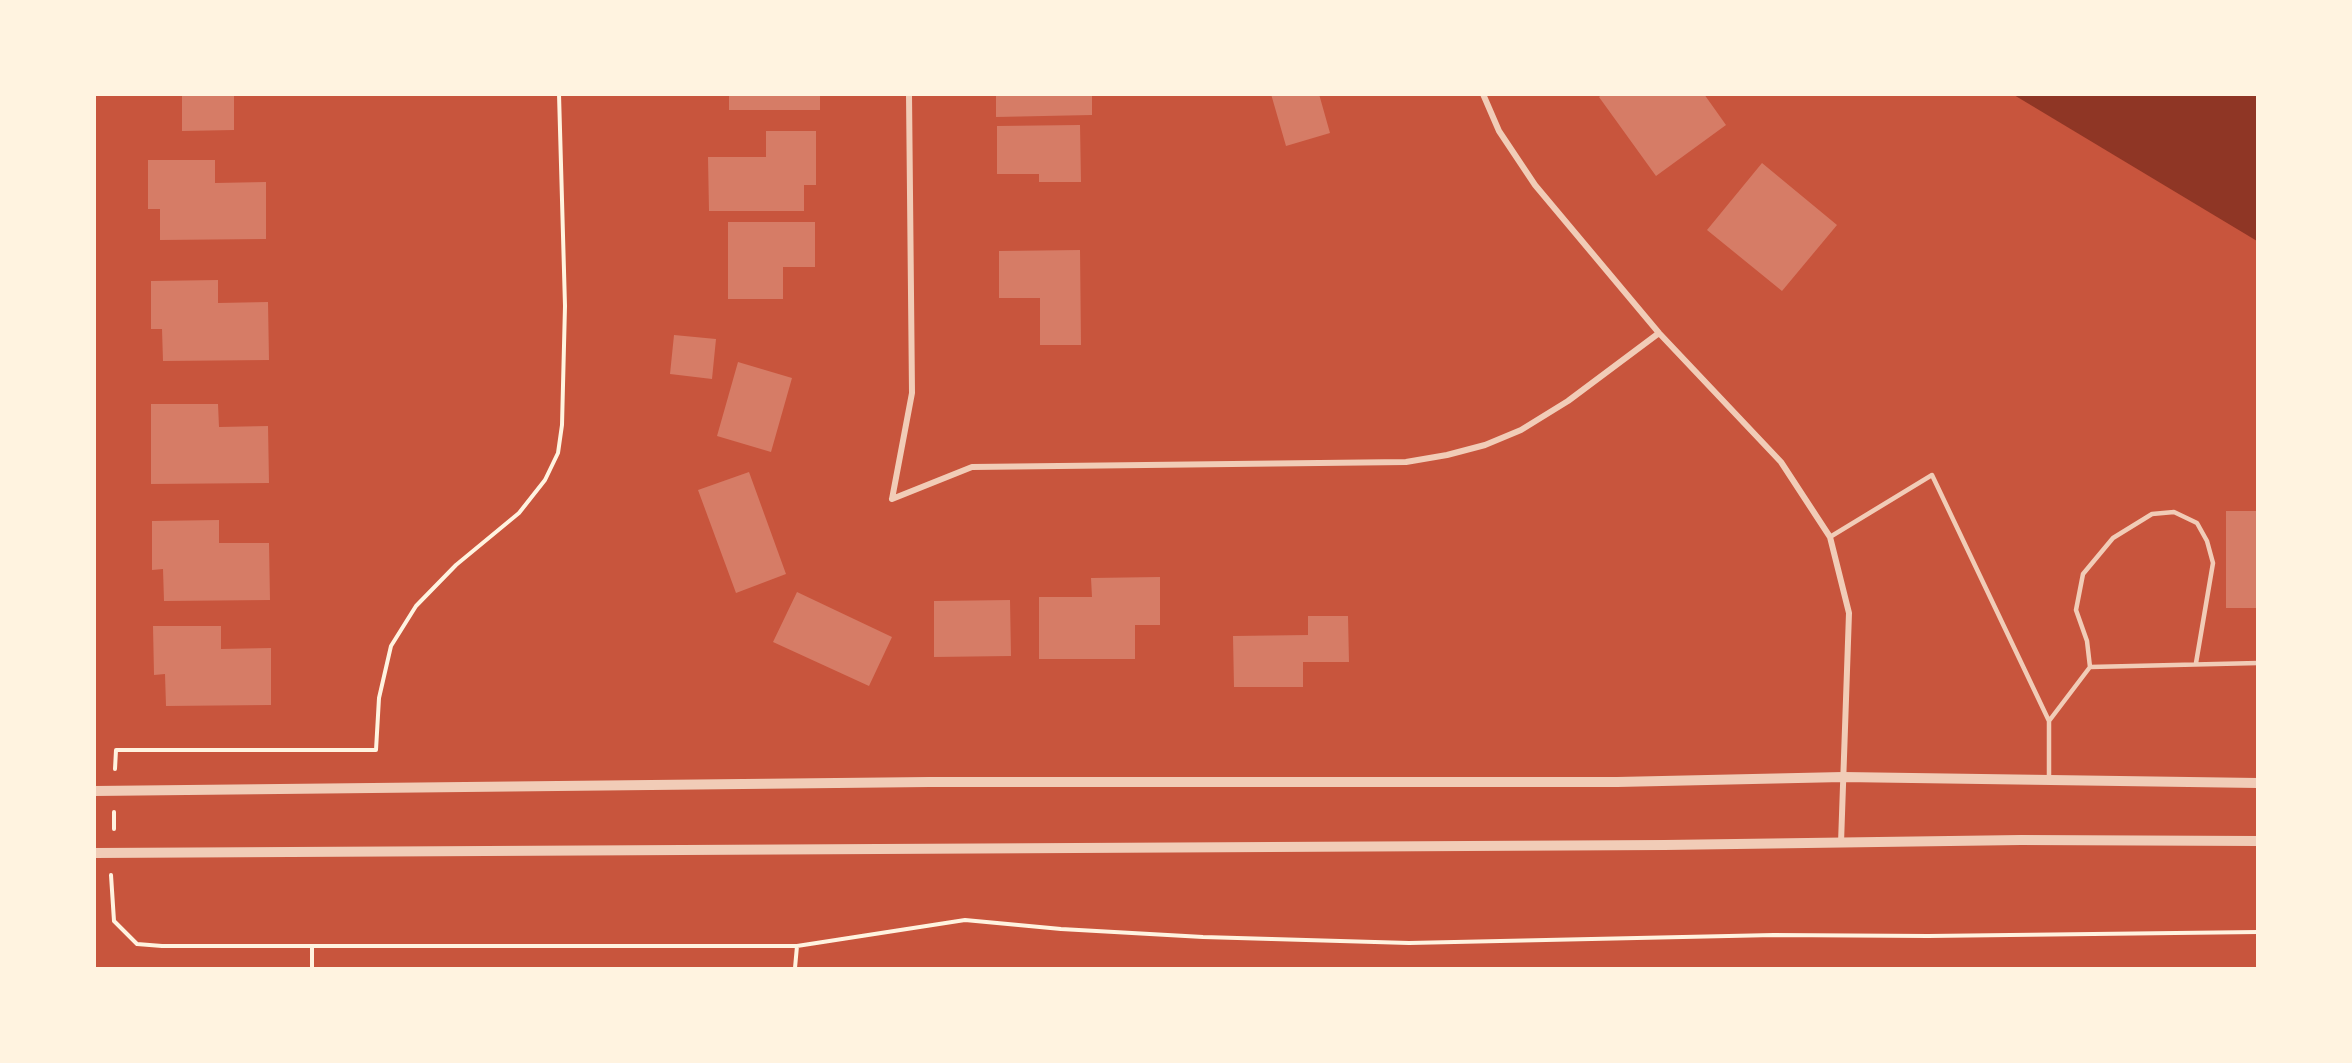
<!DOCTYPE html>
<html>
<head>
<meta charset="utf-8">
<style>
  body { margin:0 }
  #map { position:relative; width:2352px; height:1063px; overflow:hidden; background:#c8553d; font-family:"Noto Serif",serif }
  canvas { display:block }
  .frame { position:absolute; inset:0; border:96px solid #fff3e0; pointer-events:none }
</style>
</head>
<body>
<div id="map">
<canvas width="2352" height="1063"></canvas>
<div class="frame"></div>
</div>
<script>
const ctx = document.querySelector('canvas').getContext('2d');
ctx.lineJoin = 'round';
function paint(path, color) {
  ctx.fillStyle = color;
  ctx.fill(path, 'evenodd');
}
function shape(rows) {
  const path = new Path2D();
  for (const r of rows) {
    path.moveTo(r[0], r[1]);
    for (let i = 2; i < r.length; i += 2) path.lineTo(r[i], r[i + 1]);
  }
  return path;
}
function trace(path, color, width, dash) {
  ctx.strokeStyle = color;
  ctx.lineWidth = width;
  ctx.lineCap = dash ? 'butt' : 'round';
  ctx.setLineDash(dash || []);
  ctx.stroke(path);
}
paint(shape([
  [2014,95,2257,95,2257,241]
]), '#8f3625');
paint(shape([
  [182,94,234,94,234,130,182,131],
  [729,94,820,94,820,110,729,110],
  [996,94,1092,94,1092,115,996,117],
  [1271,94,1319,94,1330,133,1286,146],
  [1602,94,1704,94,1726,125,1656,176,1599,97],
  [1080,125,1081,182,1039,182,1039,174,997,174,997,126],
  [766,131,816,131,816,185,804,185,804,211,709,211,708,157,766,157],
  [148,160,215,160,215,183,266,182,266,239,160,240,160,209,148,209],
  [1762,163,1837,225,1782,291,1707,230],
  [728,222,815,222,815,267,783,267,783,299,728,299],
  [1080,250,1081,345,1040,345,1040,298,999,298,999,251],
  [218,280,218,303,268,302,269,360,163,361,162,329,151,329,151,281],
  [674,335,716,339,712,379,670,374],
  [738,362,792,378,771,452,717,436],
  [151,404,218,404,219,427,268,426,269,483,151,484],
  [749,472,786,574,736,593,698,490],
  [2226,511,2258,511,2258,608,2226,608],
  [219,520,219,543,269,543,270,600,164,601,163,569,152,570,152,521],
  [1160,577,1160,625,1135,625,1135,659,1039,659,1039,597,1092,597,1091,578],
  [797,592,892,637,869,686,773,642],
  [1010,600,1011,656,934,657,934,601],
  [1308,616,1348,616,1349,662,1303,662,1303,687,1234,687,1233,636,1308,635],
  [153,626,221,626,221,649,271,648,271,705,166,706,165,674,154,675]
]), '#d67c66');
trace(shape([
  [115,769,116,750,376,750,379,698,391,646,416,606,456,565,519,513,545,480,558,453,562,425,565,306,559,94],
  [114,829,114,812],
  [111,875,114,921,137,944,162,946,797,946,965,920,1061,929,1203,937,1409,943,1774,935,1928,936,2258,932],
  [312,968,312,947],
  [795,968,797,946]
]), '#fff3e0', 4);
trace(shape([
  [1830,537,1932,475,2049,721],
  [2090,667,2087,641,2076,610,2083,574,2113,538,2152,514,2174,512,2197,523,2207,541,2213,563,2196,663],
  [2049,780,2049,721,2090,667,2258,663]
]), '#f1ccb7', 4.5);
trace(shape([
  [1483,94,1499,131,1535,185,1659,333,1781,462,1830,537,1849,613,1841,843],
  [892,499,972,467,1406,462,1447,455,1485,445,1521,430,1568,401,1659,333],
  [892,499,912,393,909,94]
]), '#f1ccb7', 6);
trace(shape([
  [94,791,929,782,1617,782,1843,777,2258,783],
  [94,853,1664,845,2021,840,2258,841]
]), '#f1ccb7', 10);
</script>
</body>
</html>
